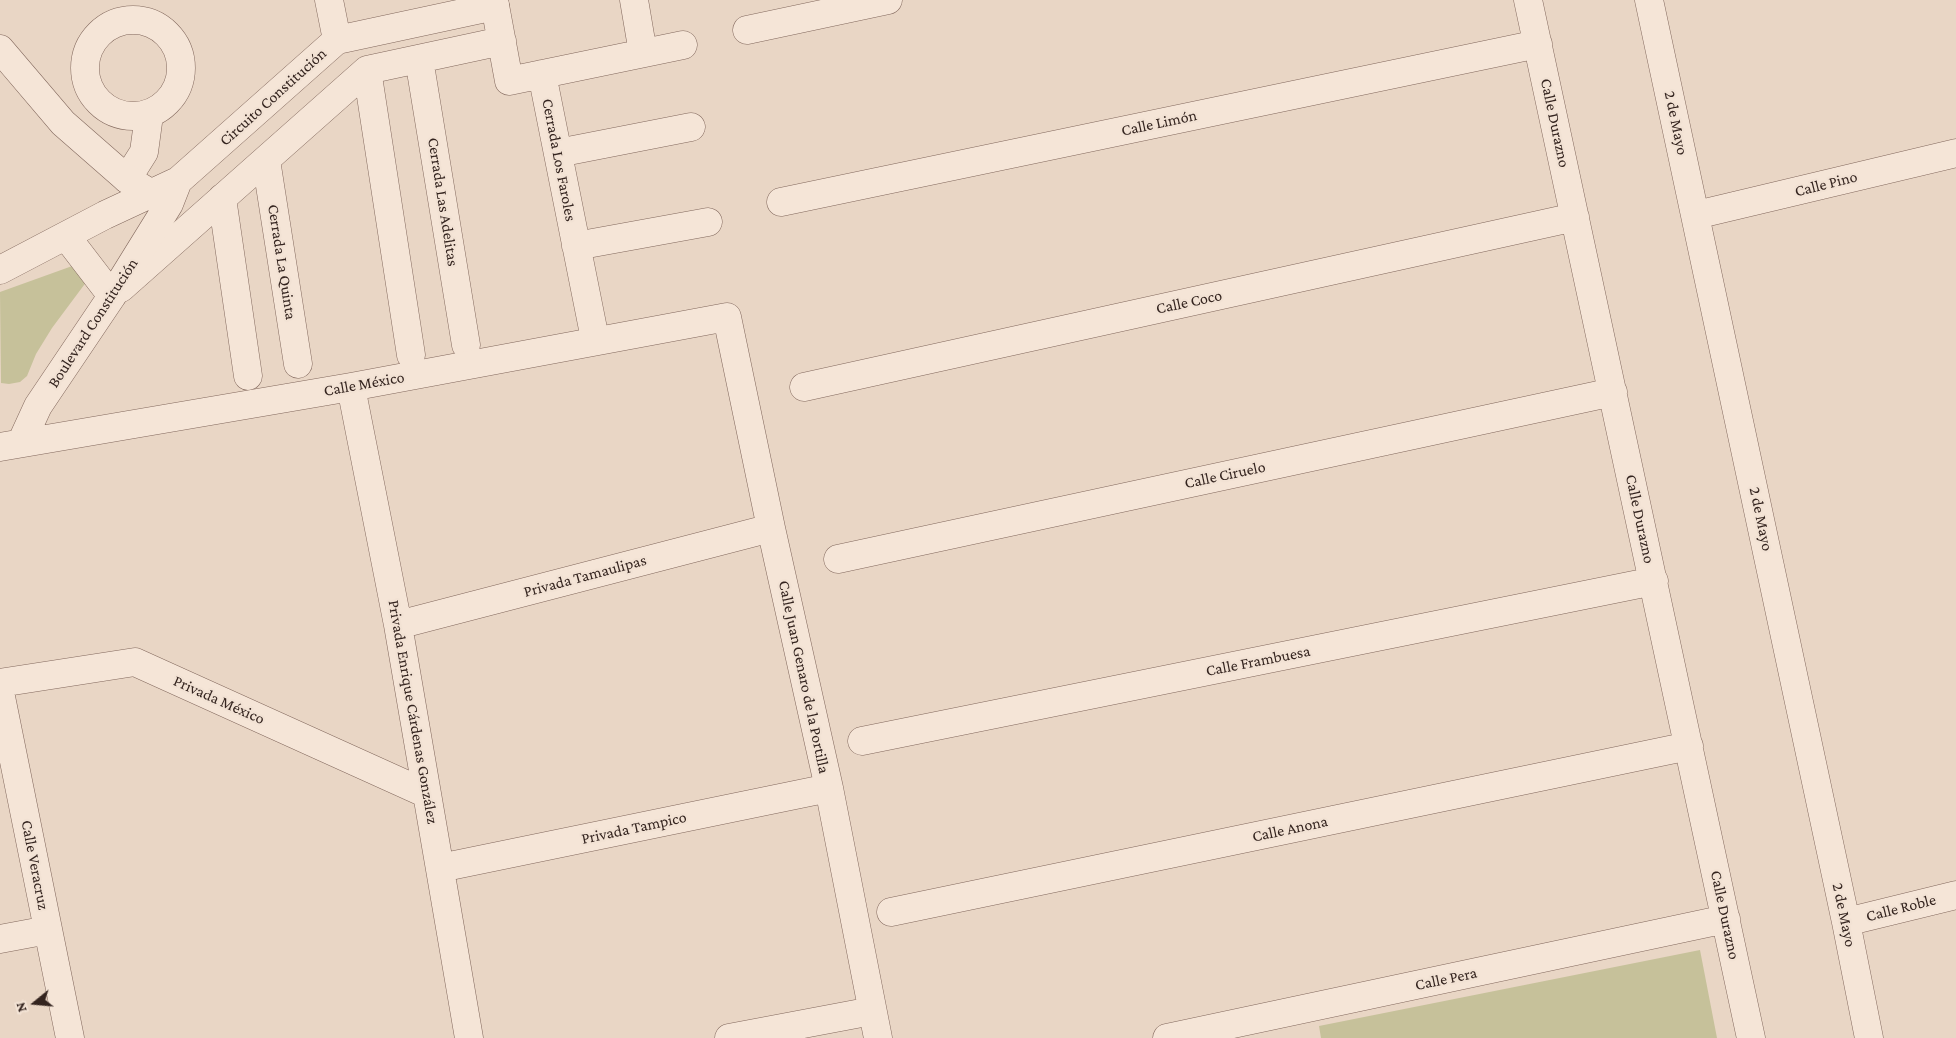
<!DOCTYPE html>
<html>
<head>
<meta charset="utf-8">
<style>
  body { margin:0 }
  #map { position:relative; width:1956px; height:1038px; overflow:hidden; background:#e9d6c5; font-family:"Crimson Pro",serif }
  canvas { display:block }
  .north { position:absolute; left:10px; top:978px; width:50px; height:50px; -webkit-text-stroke:4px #f2e2d4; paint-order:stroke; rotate:253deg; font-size:14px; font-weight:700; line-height:20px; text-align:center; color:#34241f }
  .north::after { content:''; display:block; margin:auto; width:18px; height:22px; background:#34241f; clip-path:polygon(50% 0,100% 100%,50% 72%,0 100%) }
</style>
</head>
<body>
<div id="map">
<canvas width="1956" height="1038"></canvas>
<div class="north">N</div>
</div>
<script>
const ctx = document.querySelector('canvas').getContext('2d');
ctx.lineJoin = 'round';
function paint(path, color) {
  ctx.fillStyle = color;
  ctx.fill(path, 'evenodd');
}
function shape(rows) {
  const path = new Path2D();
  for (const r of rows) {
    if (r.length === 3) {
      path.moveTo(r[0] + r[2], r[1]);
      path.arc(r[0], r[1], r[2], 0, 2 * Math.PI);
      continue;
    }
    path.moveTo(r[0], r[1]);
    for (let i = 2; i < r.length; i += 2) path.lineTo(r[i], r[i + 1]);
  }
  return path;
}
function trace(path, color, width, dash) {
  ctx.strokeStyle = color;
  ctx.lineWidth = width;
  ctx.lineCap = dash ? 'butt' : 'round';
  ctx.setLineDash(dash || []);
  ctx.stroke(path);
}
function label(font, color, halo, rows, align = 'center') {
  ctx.font = font + ' "Crimson Pro",serif';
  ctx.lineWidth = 4.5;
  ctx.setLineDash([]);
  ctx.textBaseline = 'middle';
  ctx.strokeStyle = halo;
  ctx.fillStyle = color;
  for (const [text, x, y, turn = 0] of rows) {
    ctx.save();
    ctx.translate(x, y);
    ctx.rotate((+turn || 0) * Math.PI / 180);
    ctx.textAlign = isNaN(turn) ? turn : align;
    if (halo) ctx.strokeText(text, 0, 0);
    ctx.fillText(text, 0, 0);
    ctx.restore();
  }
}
paint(shape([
  [75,265,87,281,52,328,36,354,27,376,20,382,9,384,1,383,0,292],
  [1700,950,1717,1038,1321,1038,1319,1026]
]), '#c6c19a');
const pedestrian = shape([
  [494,0,509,81,683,45],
  [634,0,643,53],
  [133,68,48],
  [419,59,466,345],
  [367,70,411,355],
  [542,74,593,329],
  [558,153,691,127],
  [266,160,298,364],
  [127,179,144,152,149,115],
  [222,198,248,376],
  [576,246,708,222],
  [121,288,367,70,502,41]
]);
const minor = shape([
  [1528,0,1751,1038],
  [1649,0,1846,922,1869,1038],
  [747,30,888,0],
  [337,40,495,6],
  [0,49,63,123,127,179,165,202],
  [781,202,1538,44],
  [1696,215,1956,153],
  [66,236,112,296],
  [0,270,105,215,178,181,337,40,329,0],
  [351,387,398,625,469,1038],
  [804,387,1575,217],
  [21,443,38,406,112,296,169,204,178,181],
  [0,447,351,387,727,317,771,528,829,788,878,1038],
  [838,559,1613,392],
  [398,625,771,528],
  [0,683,135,662,427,794],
  [0,692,70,1038],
  [862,741,1654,581],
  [440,868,829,788],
  [891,912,1689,746],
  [1846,922,1956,895],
  [0,939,48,930],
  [729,1038,872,1011],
  [1167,1038,1726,919]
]);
trace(pedestrian, '#82685d', 29);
trace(minor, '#82685d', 29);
trace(pedestrian, '#f5e5d7', 28);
trace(minor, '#f5e5d7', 28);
label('16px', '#34241f', '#f2e2d4', [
  ["Circuito Constitución",273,97,-42],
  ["Calle Limón",1159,123,-12],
  ["Calle Durazno",1555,123,78],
  ["2 de Mayo",1676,123,78],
  ["Cerrada Los Faroles",559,160,79],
  ["Calle Pino",1826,184,-14],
  ["Cerrada Las Adelitas",443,202,81],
  ["Cerrada La Quinta",282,262,81],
  ["Calle Coco",1189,302,-12],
  ["Boulevard Constitución",93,323,-57],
  ["Calle México",364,384,-10],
  ["Calle Ciruelo",1225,475,-12],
  ["Calle Durazno",1640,519,78],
  ["2 de Mayo",1761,519,78],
  ["Privada Tamaulipas",585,576,-15],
  ["Calle Frambuesa",1258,661,-11],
  ["Calle Juan Genaro de la Portilla",804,677,78],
  ["Privada México",219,700,24],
  ["Privada Enrique Cárdenas González",413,712,80],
  ["Privada Tampico",634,828,-12],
  ["Calle Anona",1290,829,-12],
  ["Calle Veracruz",35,865,79],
  ["Calle Roble",1901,908,-14],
  ["Calle Durazno",1725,915,78],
  ["2 de Mayo",1844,915,78],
  ["Calle Pera",1446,979,-12]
]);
</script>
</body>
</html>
